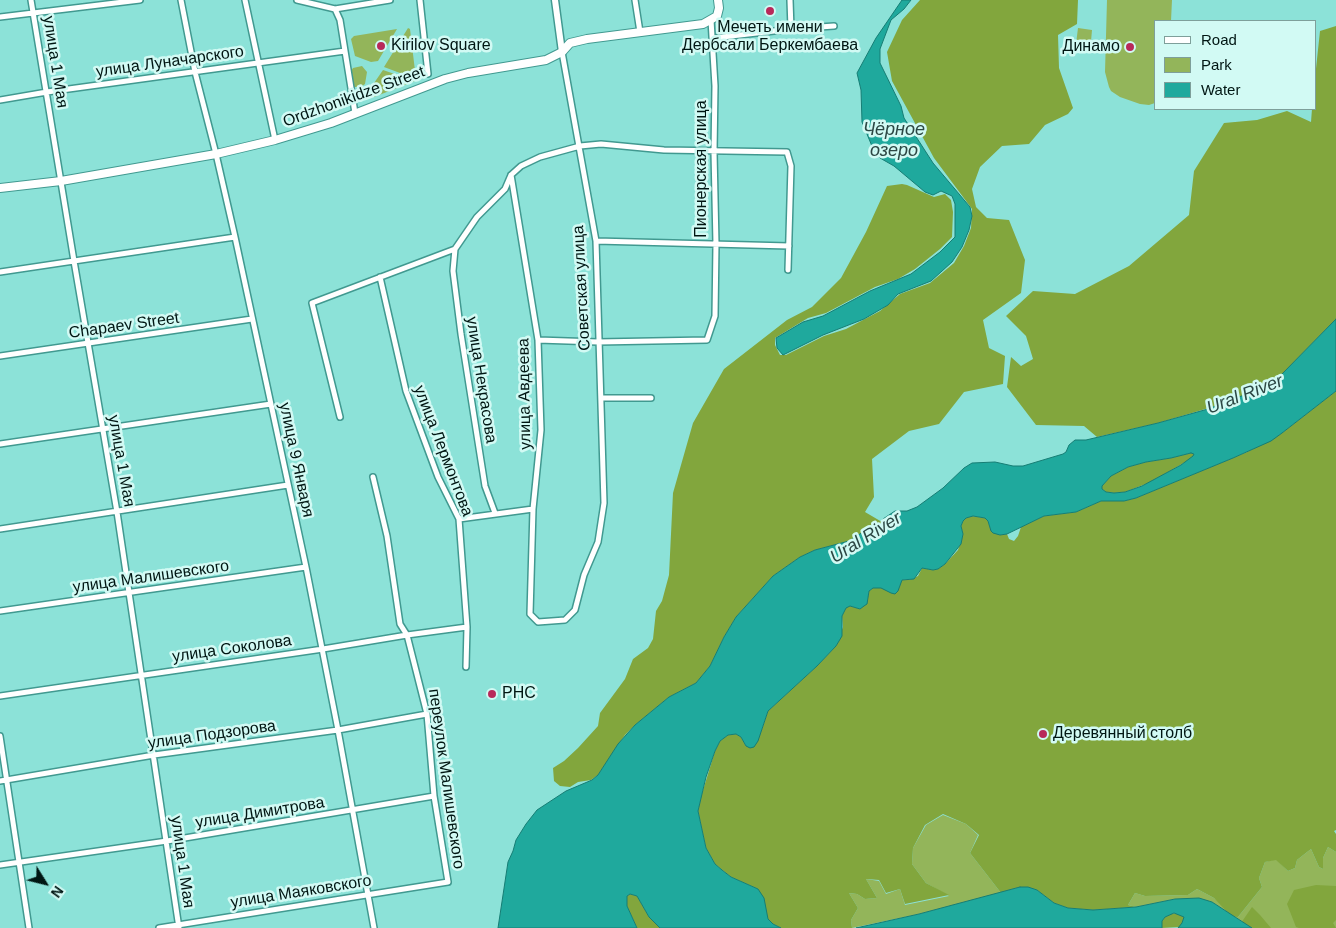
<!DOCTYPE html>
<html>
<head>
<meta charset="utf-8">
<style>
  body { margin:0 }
  #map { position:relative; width:1336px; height:928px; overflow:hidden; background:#8ce2d8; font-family:Arial,sans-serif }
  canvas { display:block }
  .legend { position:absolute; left:1154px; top:20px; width:162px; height:90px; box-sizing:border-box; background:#d2faf4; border:1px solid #7e9f9a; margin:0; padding:6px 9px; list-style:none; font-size:15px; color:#001613 }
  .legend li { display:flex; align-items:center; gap:10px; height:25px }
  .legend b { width:25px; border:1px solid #7e9f9a }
  .north { position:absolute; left:20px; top:858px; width:50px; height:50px; -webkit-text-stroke:4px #d2faf4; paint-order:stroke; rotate:126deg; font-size:14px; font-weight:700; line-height:20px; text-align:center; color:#001613 }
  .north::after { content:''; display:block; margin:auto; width:18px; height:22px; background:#001613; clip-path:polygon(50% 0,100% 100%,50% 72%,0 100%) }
</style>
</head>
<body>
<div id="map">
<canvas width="1336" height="928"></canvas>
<ul class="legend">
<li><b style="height:6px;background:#fff"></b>Road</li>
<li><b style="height:14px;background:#93b55a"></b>Park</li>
<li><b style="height:14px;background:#1fa99d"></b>Water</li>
</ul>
<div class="north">N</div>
</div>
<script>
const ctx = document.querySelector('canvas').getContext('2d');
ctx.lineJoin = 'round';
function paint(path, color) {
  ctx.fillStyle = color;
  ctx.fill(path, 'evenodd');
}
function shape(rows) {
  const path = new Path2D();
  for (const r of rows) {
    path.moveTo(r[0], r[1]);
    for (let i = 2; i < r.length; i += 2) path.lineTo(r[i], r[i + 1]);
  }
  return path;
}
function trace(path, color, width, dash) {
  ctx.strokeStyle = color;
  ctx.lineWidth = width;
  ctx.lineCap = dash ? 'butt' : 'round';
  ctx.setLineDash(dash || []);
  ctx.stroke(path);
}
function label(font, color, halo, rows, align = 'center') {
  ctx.font = font + ' Arial,sans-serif';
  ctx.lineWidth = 5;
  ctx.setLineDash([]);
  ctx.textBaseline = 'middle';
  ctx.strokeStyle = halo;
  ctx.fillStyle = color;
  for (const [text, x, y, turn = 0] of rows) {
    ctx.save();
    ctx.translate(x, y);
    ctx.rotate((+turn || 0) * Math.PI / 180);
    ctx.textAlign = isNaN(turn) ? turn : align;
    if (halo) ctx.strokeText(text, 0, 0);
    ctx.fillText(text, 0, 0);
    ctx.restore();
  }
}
paint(shape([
  [1107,0,1172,0,1171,21,1155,21,1155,103,1149,105,1140,104,1120,97,1111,91,1109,87,1105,72],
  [408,28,410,29,416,79,384,67],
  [1078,28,1092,30,1090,53,1075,52],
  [397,29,378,61,371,62,355,56,351,39,354,36],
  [362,66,367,72,365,84,361,87,354,87,351,71,353,68],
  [383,70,415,81,374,97,371,93,372,86],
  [943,815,966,824,978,835,970,853,1001,893,919,914,852,928,851,920,858,908,849,893,857,894,865,899,877,898,866,879,879,881,886,894,900,889,905,905,949,896,926,883,912,864,913,848,926,825],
  [1328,847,1336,852,1336,928,1252,928,1212,902,1175,899,1136,907,1128,905,1135,893,1145,896,1188,895,1197,889,1214,898,1238,917,1262,887,1259,878,1265,862,1276,859,1288,871,1295,868,1297,860,1311,849,1319,867,1323,869,1323,858]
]), '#93b55a');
paint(shape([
  [920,0,1078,0,1077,24,1058,35,1059,68,1073,108,1068,114,1045,125,1029,144,1002,146,980,167,972,189,976,207,987,218,1009,220,1025,260,1021,293,983,320,989,348,1005,356,1003,384,964,392,939,424,909,431,872,459,874,497,865,512,882,522,880,527,863,532,849,541,815,550,800,557,773,576,736,617,724,637,710,666,696,683,669,697,635,725,625,735,598,775,591,780,578,782,570,787,560,786,554,781,553,768,564,761,578,748,598,726,600,713,625,679,633,659,648,648,653,639,656,611,662,601,669,575,673,493,693,423,724,369,787,320,812,307,841,278,866,232,887,186,902,184,907,185,934,197,945,194,951,200,953,212,952,237,940,249,915,269,898,279,875,287,826,313,808,318,775,338,775,345,780,355,786,355,824,336,846,329,880,311,900,294,930,283,954,263,964,246,971,228,972,209,934,158,892,81,887,52,902,20],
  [1336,26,1336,319,1282,374,1252,392,1229,402,1158,423,1097,437,1084,426,1036,425,1007,387,1011,357,1021,366,1033,359,1026,336,1006,316,1033,291,1075,294,1129,266,1189,215,1194,171,1224,123,1257,120,1287,111,1311,122,1312,109,1315,109,1315,78,1320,31],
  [1336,391,1336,830,1334,831,1336,834,1336,852,1328,847,1323,858,1323,869,1319,867,1311,849,1297,860,1295,868,1288,871,1276,860,1265,862,1259,878,1262,887,1238,917,1231,916,1214,898,1197,889,1188,895,1145,896,1135,893,1128,905,1136,907,1093,910,1068,908,1054,903,1037,890,1020,887,1001,893,970,853,979,835,966,824,943,814,925,825,913,848,912,864,926,883,949,895,905,904,900,889,886,893,879,880,866,879,877,898,865,899,857,894,849,893,858,908,851,920,852,928,781,928,773,924,768,919,758,889,731,877,715,864,706,848,698,811,700,800,715,751,720,741,728,735,736,734,741,737,746,746,762,729,768,711,817,666,836,646,843,627,842,616,846,607,850,606,860,609,867,601,869,591,873,588,899,588,900,582,902,580,909,580,918,576,922,568,933,570,938,569,945,564,958,550,963,534,961,526,963,521,966,518,972,516,985,518,988,521,990,527,1000,535,1007,534,1009,539,1014,541,1018,536,1021,527,1044,516,1076,512,1101,501,1124,501,1136,498,1247,452,1282,433],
  [1191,453,1194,454,1194,456,1187,461,1151,482,1125,492,1114,493,1106,492,1102,489,1102,486,1111,476,1128,467,1146,462,1171,458],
  [1316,885,1336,886,1336,920,1333,923,1336,928,1299,928,1296,927,1287,904,1294,890],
  [630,894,637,896,649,917,660,928,637,928,627,906,627,896],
  [1252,907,1260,915,1271,928,1252,928,1241,923],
  [1178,913,1184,917,1184,919,1180,927,1162,928,1162,921,1165,917,1170,914]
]), '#82a63d');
const water = shape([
  [902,0,911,0,904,9,891,20,880,49,880,63,901,106,904,118,933,163,970,207,972,216,969,230,962,247,952,262,931,281,898,294,888,305,864,319,823,335,783,355,777,348,776,338,803,322,823,316,870,291,911,274,940,252,955,237,955,204,952,196,941,191,933,195,925,192,894,166,880,158,874,151,862,122,861,90,857,73,876,38,902,0],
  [1336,319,1336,391,1282,433,1271,441,1233,458,1136,498,1124,501,1101,501,1076,512,1044,516,1007,534,1000,535,993,533,991,531,988,521,985,518,973,516,966,518,963,521,961,526,963,534,961,544,945,564,938,569,933,570,922,568,914,579,902,580,898,591,895,594,891,593,881,588,873,588,869,591,867,604,864,606,860,609,850,606,846,608,842,616,842,636,836,646,817,666,768,711,758,741,754,747,750,748,746,746,741,737,736,734,728,735,720,741,715,751,706,777,698,811,706,848,715,864,722,870,731,877,758,889,764,898,768,919,773,924,781,928,660,928,649,917,637,896,630,894,627,896,627,906,637,928,498,928,508,862,513,851,516,840,526,824,537,810,566,791,592,780,598,775,618,744,635,725,669,697,696,683,710,666,724,637,736,617,773,576,800,557,815,550,849,541,863,532,877,529,881,527,883,519,895,511,907,511,917,507,943,488,964,468,972,463,995,462,1013,466,1023,466,1063,454,1066,452,1069,445,1075,440,1086,440,1158,423,1208,409,1252,392,1282,374,1336,319],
  [1191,453,1194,454,1193,456,1181,465,1142,486,1125,492,1114,493,1106,492,1102,489,1102,486,1111,476,1128,467,1146,462,1171,458,1191,453],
  [1020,887,1028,887,1037,890,1054,903,1068,908,1093,910,1136,907,1175,899,1199,898,1212,902,1252,928,1178,928,1182,923,1184,917,1174,913,1165,917,1162,921,1162,928,856,928,919,914,1020,887]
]);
paint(water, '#1fa99d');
trace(water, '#167d74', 1);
const minor = shape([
  [31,0,74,261,117,512,179,928],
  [181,0,195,72,216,154,235,237,306,567,338,730,374,928],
  [245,0,275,140],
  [297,0,335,9,390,0],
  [420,0,428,74],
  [635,0,640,32],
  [790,0,791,29],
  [335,9,340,20,355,113],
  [0,17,140,0],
  [714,38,791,29,834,26],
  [0,100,47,92,345,51],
  [511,175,538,340,541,430,533,509,530,614,538,622,565,620,575,610,584,575,598,542,604,503,596,241,562,52],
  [596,241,789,246],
  [455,249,453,271,461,334,485,486,495,513],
  [0,272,235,237],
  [380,277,406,391,438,477,459,519,467,627,466,667],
  [538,340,598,342,707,340,715,316,716,244,714,152,715,86,711,20],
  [0,356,252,319],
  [601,398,651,398],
  [340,417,312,303,455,249,477,217,505,189,511,175,521,166,540,157,580,146,601,144,664,150,787,152,791,166,788,270],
  [0,444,271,404],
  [459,519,533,509],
  [0,529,288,485],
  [0,611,306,567],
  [0,696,323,649,407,635,467,627],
  [0,736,29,928],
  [0,781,154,755,338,730,427,714],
  [0,865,167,841,434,796],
  [159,928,448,882,434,796,427,714,407,635,400,624,387,536,373,477]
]);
const tertiary = shape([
  [555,0,562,52]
]);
const primary = shape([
  [0,188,61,181,216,154,275,140,331,123,445,79,468,73,546,60,562,52,570,43,587,39,703,24,717,16,719,8,718,0]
]);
trace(minor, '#419990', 8);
trace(tertiary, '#419990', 9);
trace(primary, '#419990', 10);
trace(minor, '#fff', 5);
trace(tertiary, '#fff', 6);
trace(primary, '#fff', 8);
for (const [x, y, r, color] of [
  [770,11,5,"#b8295a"],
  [381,46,5,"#b8295a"],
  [1130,47,5,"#b8295a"],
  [492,694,5,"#b8295a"],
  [1043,734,5,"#b8295a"]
]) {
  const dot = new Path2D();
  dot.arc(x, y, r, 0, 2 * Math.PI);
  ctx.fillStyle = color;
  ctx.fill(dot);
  trace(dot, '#d2faf4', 2);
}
label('16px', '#001613', '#d2faf4', [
  ["Мечеть имени",770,28,"center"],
  ["Дербсали Беркембаева",770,46,"center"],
  ["Kirilov Square",391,46],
  ["Динамо",1120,47,"right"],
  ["РНС",502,694],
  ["Деревянный столб",1053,734]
], 'left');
label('16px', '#001613', '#d2faf4', [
  ["улица 1 Мая",55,62,81],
  ["улица Луначарского",170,62,-8],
  ["Ordzhonikidze Street",354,97,-20],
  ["Пионерская улица",702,169,-90],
  ["Советская улица",582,288,-93],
  ["Chapaev Street",124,326,-8],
  ["улица Некрасова",481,380,81],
  ["улица Авдеева",525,394,-91],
  ["улица Лермонтова",443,451,69],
  ["улица 9 Января",296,460,78],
  ["улица 1 Мая",121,461,80],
  ["улица Малишевского",151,577,-8],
  ["улица Соколова",232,649,-8],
  ["улица Подзорова",212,735,-8],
  ["переулок Малишевского",446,779,82],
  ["улица Димитрова",260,813,-9],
  ["улица 1 Мая",182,862,82],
  ["улица Маяковского",301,892,-9]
]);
label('italic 18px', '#2c4744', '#d2faf4', [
  ["Чёрное",894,130],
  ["озеро",894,151],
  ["Ural River",1245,395,-21],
  ["Ural River",866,538,-32]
]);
</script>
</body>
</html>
